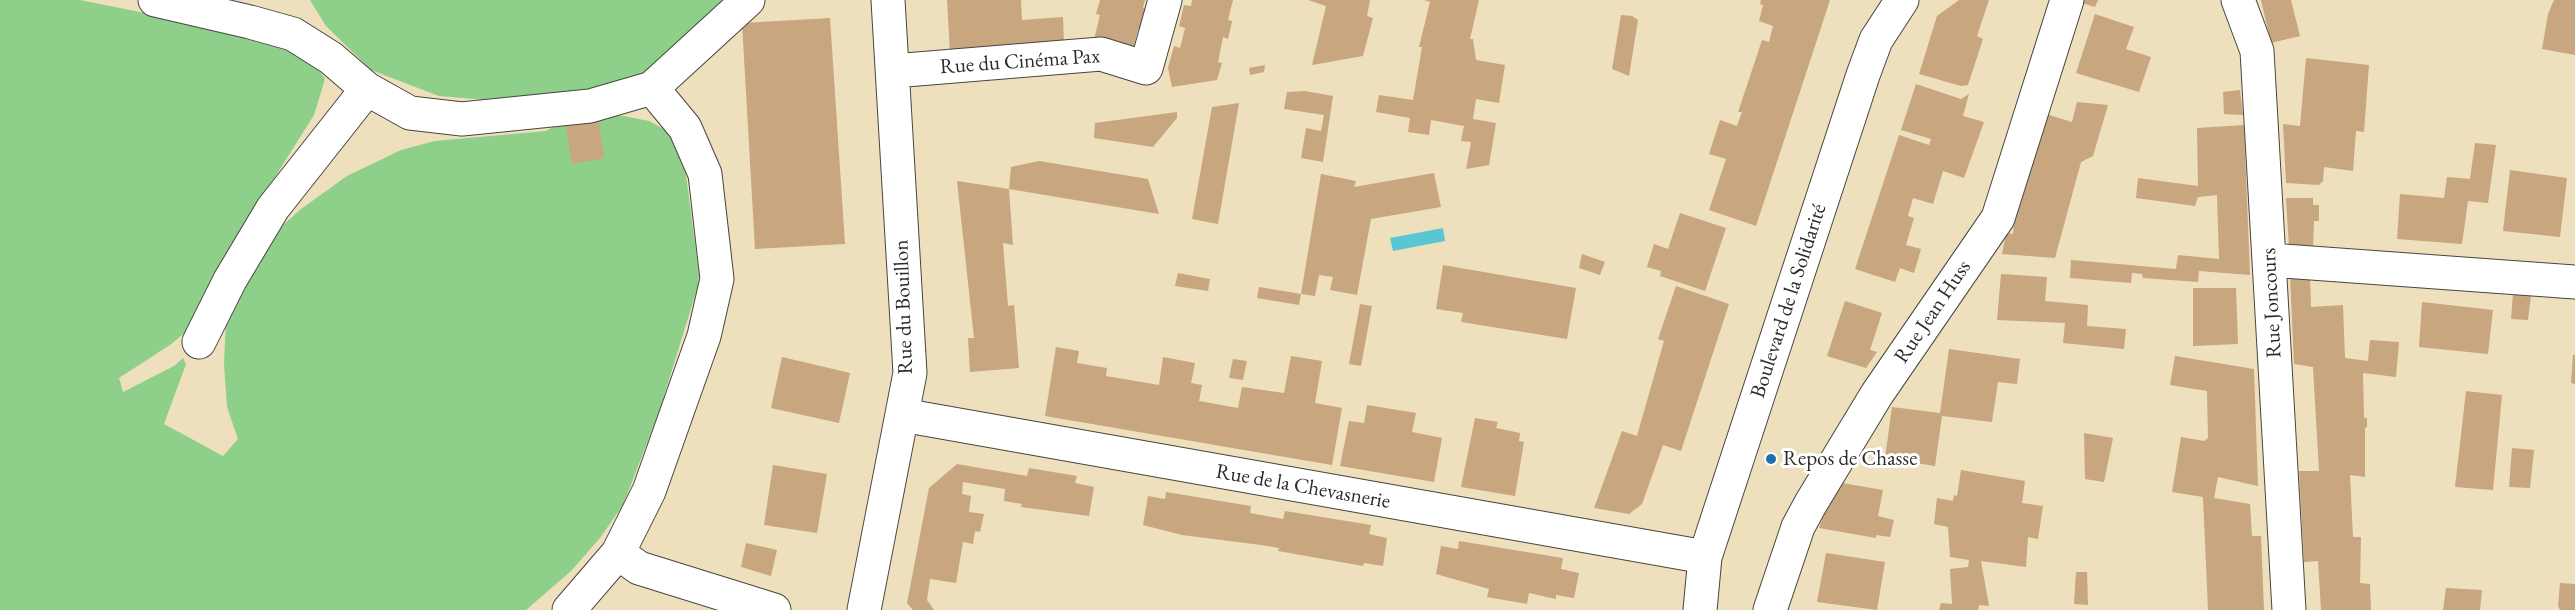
<!DOCTYPE html>
<html>
<head>
<meta charset="utf-8">
<style>
  body { margin:0 }
  canvas { display:block; background:#eedfbd }
</style>
</head>
<body>
<canvas width="2575" height="610"></canvas>
<script>
const ctx = document.querySelector('canvas').getContext('2d');
ctx.lineJoin = 'round';
function paint(path, color) {
  ctx.fillStyle = color;
  ctx.fill(path, 'evenodd');
}
function shape(rows) {
  const path = new Path2D();
  for (const r of rows) {
    path.moveTo(r[0], r[1]);
    for (let i = 2; i < r.length; i += 2) path.lineTo(r[i], r[i + 1]);
  }
  return path;
}
function trace(path, color, width, dash) {
  ctx.strokeStyle = color;
  ctx.lineWidth = width;
  ctx.lineCap = dash ? 'butt' : 'round';
  ctx.setLineDash(dash || []);
  ctx.stroke(path);
}
function label(font, color, halo, rows, align = 'center') {
  ctx.font = font + ' "EB Garamond",serif';
  ctx.lineWidth = 6;
  ctx.setLineDash([]);
  ctx.textBaseline = 'middle';
  ctx.strokeStyle = halo;
  ctx.fillStyle = color;
  for (const [text, x, y, turn = 0] of rows) {
    ctx.save();
    ctx.translate(x, y);
    ctx.rotate((+turn || 0) * Math.PI / 180);
    ctx.textAlign = isNaN(turn) ? turn : align;
    if (halo) ctx.strokeText(text, 0, 0);
    ctx.fillText(text, 0, 0);
    ctx.restore();
  }
}
paint(shape([
  [0,0,80,0,155,15,295,48,313,62,325,79,314,115,275,177,198,322,170,345,119,378,123,392,174,366,183,358,186,364,164,424,223,456,238,439,227,407,224,364,226,323,271,236,301,209,347,176,401,150,435,141,546,131,565,120,598,115,624,116,649,121,673,134,684,160,699,274,698,286,659,412,623,505,600,538,571,571,526,610,0,610],
  [310,0,726,0,719,10,643,73,582,96,510,102,439,96,371,70,326,26]
]), '#8ed089');
paint(shape([
  [1443,228,1445,241,1393,251,1390,238]
]), '#59c6d1');
paint(shape([
  [947,0,1021,0,1022,20,1063,17,1064,46,950,54],
  [1100,0,1145,0,1143,8,1150,9,1144,30,1138,29,1133,50,1094,40,1100,15,1096,14],
  [1192,0,1233,0,1228,20,1232,21,1228,39,1223,37,1218,62,1222,63,1217,80,1172,87,1168,68,1174,46,1180,48,1185,28,1179,26,1184,5,1191,6],
  [1308,0,1370,0,1367,16,1373,18,1363,56,1312,65,1326,6],
  [1424,0,1479,0,1470,39,1473,39,1476,60,1505,65,1499,103,1476,99,1473,119,1496,123,1489,165,1466,169,1471,142,1461,141,1464,126,1431,120,1429,135,1408,132,1410,118,1376,112,1379,95,1413,100,1422,47,1419,47,1430,2],
  [1761,0,1830,0,1756,226,1709,210,1726,159,1709,154,1720,120,1737,126,1742,112,1738,112,1762,40,1769,42,1773,26,1759,21,1763,5,1760,4],
  [1959,0,1989,0,1977,36,1983,39,1968,85,1961,86,1919,74,1937,16],
  [2083,0,2098,0,2095,7,2082,3],
  [2261,0,2291,0,2300,36,2271,43],
  [2554,0,2575,0,2575,55,2542,49,2548,14],
  [2095,14,2134,27,2126,49,2151,57,2139,92,2076,73],
  [1621,15,1632,16,1638,20,1629,76,1612,69],
  [830,18,845,244,755,249,742,23],
  [2306,58,2369,65,2364,132,2356,131,2353,171,2324,167,2323,181,2319,185,2286,183,2283,124,2300,126],
  [1265,65,1264,72,1250,75,1249,68],
  [1916,84,1961,99,1969,94,1963,116,1984,122,1964,178,1943,171,1933,204,1913,198,1908,216,1914,218,1906,245,1921,249,1914,273,1900,268,1895,282,1855,269,1899,135,1929,145,1931,139,1901,130],
  [2240,90,2243,115,2224,114,2223,92],
  [1305,91,1333,96,1323,162,1301,158,1306,128,1321,131,1324,115,1284,109,1287,92],
  [2077,102,2108,105,2093,156,2081,162,2055,258,2002,254,2006,233,2013,234,2014,221,2046,114,2072,122],
  [1239,103,1218,224,1192,219,1212,107],
  [1177,112,1177,118,1153,147,1094,138,1095,123],
  [598,115,604,158,572,164,565,120],
  [2244,125,2250,275,2199,271,2198,282,2143,278,2142,274,2132,273,2131,283,2070,278,2071,260,2176,269,2178,255,2219,259,2217,195,2198,197,2195,206,2136,198,2138,178,2198,186,2197,128],
  [2475,143,2496,145,2488,203,2468,201,2462,244,2397,239,2400,194,2444,198,2447,177,2470,179],
  [1039,161,1148,179,1159,214,1009,189,1011,167],
  [2510,170,2567,178,2560,237,2503,231],
  [1434,173,1441,207,1371,219,1357,295,1330,290,1333,277,1319,275,1315,296,1301,294,1299,305,1257,298,1259,287,1301,294,1321,174,1356,181,1354,187],
  [957,181,1009,189,1013,245,1003,243,1008,306,1014,305,1019,368,970,372,968,338,974,338],
  [2286,198,2313,198,2313,205,2319,205,2319,221,2314,221,2313,249,2289,247],
  [1680,213,1726,228,1705,291,1660,276,1661,271,1647,267,1654,244,1668,249],
  [1582,254,1605,262,1600,275,1579,268],
  [1443,265,1576,288,1567,339,1461,322,1463,313,1436,309],
  [1178,273,1210,279,1208,291,1175,286],
  [2001,274,2047,277,2045,301,2088,305,2087,326,2126,329,2124,349,2063,343,2065,323,1997,320],
  [2290,276,2310,278,2311,307,2343,305,2345,358,2368,361,2370,340,2399,342,2396,377,2363,373,2364,418,2367,418,2367,427,2365,428,2365,477,2350,475,2353,537,2361,537,2360,583,2370,584,2371,610,2321,610,2318,561,2304,562,2299,471,2319,471,2313,367,2294,364],
  [1676,286,1729,304,1681,451,1663,445,1642,504,1629,514,1594,508,1622,431,1637,436,1664,341,1658,339],
  [2193,288,2236,288,2238,344,2193,346],
  [2513,294,2531,296,2528,320,2511,319],
  [1845,301,1882,313,1870,350,1877,352,1866,368,1827,356],
  [2422,302,2493,310,2488,354,2419,347],
  [1360,304,1372,306,1361,366,1349,364],
  [1056,347,1079,351,1077,363,1107,368,1106,376,1159,385,1163,357,1195,363,1191,383,1202,385,1199,401,1238,408,1242,387,1284,393,1291,356,1322,361,1315,403,1342,408,1332,465,1045,416],
  [1949,349,2020,359,2017,384,1998,382,1992,422,1942,416,1935,466,1885,458,1892,407,1940,413],
  [2573,355,2575,355,2575,384,2571,383],
  [2175,356,2254,369,2258,486,2218,477,2214,498,2250,504,2252,536,2261,536,2264,610,2208,610,2203,497,2172,492,2181,437,2204,441,2208,438,2207,391,2170,385],
  [782,357,850,373,839,423,771,408],
  [1233,359,1247,361,1243,380,1229,378],
  [2466,391,2502,395,2493,490,2455,487],
  [1367,405,1416,413,1412,432,1442,438,1434,482,1340,466,1349,421,1364,423],
  [1475,418,1498,422,1496,428,1520,433,1519,441,1524,442,1515,496,1461,487],
  [2084,433,2113,438,2104,482,2085,479],
  [2512,448,2534,450,2530,488,2509,487],
  [957,464,1027,476,1029,468,1077,476,1075,483,1094,487,1089,516,1021,507,1022,504,1004,501,1005,489,963,482,962,494,971,496,969,512,984,514,980,532,975,531,973,544,963,542,956,583,930,579,927,600,934,610,913,610,907,603,929,488],
  [773,465,827,474,817,533,764,525],
  [1961,470,2025,481,2022,503,2043,506,2038,539,2028,537,2026,567,1981,561,1989,606,1979,605,1978,610,1939,610,1941,603,1952,604,1950,569,1968,567,1969,560,1950,557,1948,527,1934,524,1937,498,1953,501,1954,495,1957,496],
  [1842,483,1883,490,1878,516,1894,520,1890,537,1876,535,1876,538,1819,528,1826,509],
  [1166,492,1251,506,1250,513,1283,519,1285,511,1371,525,1369,534,1387,538,1383,566,1364,563,1363,566,1278,551,1279,548,1261,545,1182,535,1143,525,1148,496,1165,499],
  [1459,541,1563,558,1561,569,1579,573,1574,598,1556,595,1556,599,1529,593,1527,604,1487,597,1489,589,1436,574,1441,546,1458,549],
  [746,543,777,550,771,576,741,567],
  [1826,553,1885,562,1877,610,1817,602],
  [2076,572,2087,572,2088,605,2074,604],
  [2560,583,2575,584,2575,610,2560,610,2558,606],
  [2446,588,2482,590,2480,610,2443,610]
]), '#c7a680');
const minor = shape([
  [155,0,250,22,293,34,331,58,367,89,410,113,462,119,590,106,652,88,748,0],
  [2238,0,2257,51,2289,610],
  [893,71,1101,54,1146,68,1165,0],
  [2270,260,2575,282],
  [199,342,230,280,273,208,367,89],
  [902,415,1705,557],
  [618,553,639,568,774,610],
  [569,610,618,553,649,491,704,336,717,279,705,174,685,128,652,88],
  [864,610,910,373,888,0],
  [1700,610,1705,557,1863,75,1876,40,1902,0],
  [1770,610,1798,527,1811,503,1877,394,1998,218,2067,0]
]);
trace(minor, '#484641', 35);
trace(minor, '#fff', 33);
for (const [x, y, r, color] of [
  [1771,459,6,"#1f6fb2"]
]) {
  const dot = new Path2D();
  dot.arc(x, y, r, 0, 2 * Math.PI);
  ctx.fillStyle = color;
  ctx.fill(dot);
  trace(dot, '#fff', 2);
}
label('21px', '#2b2b2b', '#fff', [
  ["Rue du Cinéma Pax",1020,62,-4],
  ["Boulevard de la Solidarité",1789,301,-72],
  ["Rue Joncours",2272,303,-93],
  ["Rue du Bouillon",904,307,-92],
  ["Rue Jean Huss",1933,312,-56],
  ["Rue de la Chevasnerie",1303,487,10]
]);
label('21px', '#2b2b2b', '#fff', [
  ["Repos de Chasse",1783,459]
], 'left');
</script>
</body>
</html>
